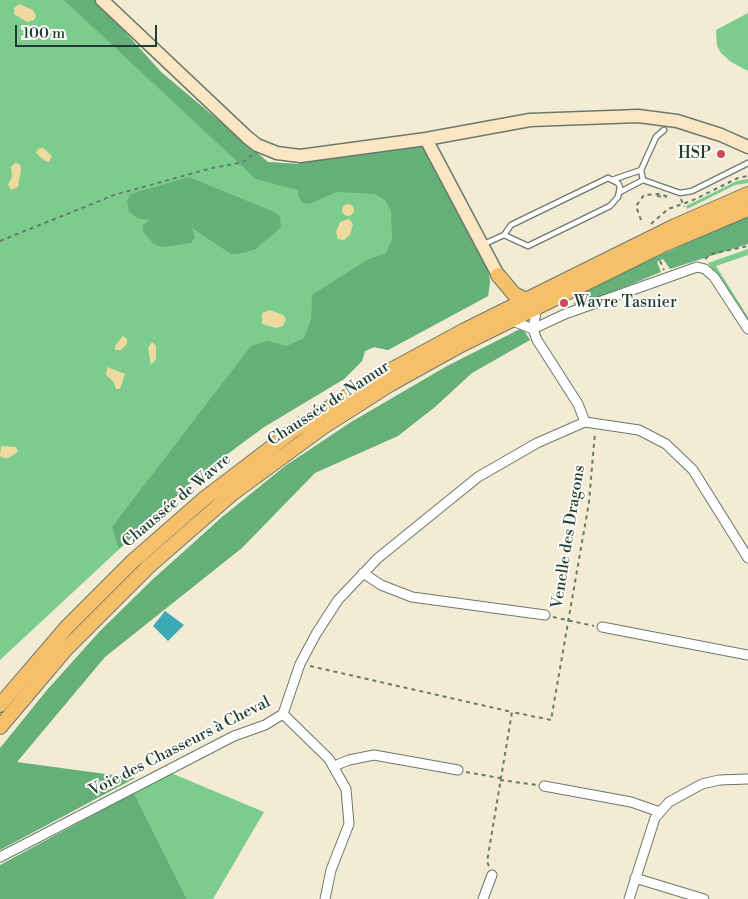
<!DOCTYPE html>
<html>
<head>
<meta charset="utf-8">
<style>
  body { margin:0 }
  #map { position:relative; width:748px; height:899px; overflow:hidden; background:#f3ebd4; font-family:"Libre Bodoni",serif }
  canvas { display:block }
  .scale { position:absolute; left:15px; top:25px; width:142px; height:22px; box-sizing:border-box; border:2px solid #1f3d34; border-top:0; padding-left:6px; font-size:15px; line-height:18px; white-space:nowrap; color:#1f3d34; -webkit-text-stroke:4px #fdfcf7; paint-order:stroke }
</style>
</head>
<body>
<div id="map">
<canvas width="748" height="899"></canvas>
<div class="scale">100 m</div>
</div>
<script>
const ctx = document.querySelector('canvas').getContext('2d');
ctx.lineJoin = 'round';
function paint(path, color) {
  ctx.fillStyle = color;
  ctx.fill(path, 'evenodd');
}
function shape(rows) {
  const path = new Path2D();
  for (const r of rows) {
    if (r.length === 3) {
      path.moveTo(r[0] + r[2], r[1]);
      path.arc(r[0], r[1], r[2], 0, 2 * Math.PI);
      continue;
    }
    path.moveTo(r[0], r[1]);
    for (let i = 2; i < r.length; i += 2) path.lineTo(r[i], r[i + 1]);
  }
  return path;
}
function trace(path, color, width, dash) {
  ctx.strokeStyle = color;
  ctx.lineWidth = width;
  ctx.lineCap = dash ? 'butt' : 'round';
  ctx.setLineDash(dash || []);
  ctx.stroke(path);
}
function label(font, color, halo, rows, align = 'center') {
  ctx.font = font + ' "Libre Bodoni",serif';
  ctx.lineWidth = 4;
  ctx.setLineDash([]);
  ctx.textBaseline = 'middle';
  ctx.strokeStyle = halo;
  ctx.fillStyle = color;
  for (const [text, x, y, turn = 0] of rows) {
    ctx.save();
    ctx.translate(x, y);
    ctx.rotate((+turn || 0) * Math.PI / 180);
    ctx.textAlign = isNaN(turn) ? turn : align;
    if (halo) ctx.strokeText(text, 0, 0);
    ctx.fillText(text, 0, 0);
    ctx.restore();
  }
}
paint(shape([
  [0,0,96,0,161,72,268,162,297,164,331,156,489,274,490,281,488,296,388,350,374,347,365,351,362,361,344,379,264,427,199,475,0,660],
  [748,13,748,71,731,62,721,53,717,46,716,30],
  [748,179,748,183,735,185,687,209,686,206,737,181],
  [748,249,748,255,716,266,748,317,748,323,708,263],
  [345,405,269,459,0,719,0,715,9,704,56,648,152,552,208,504,290,441],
  [171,773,264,812,213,899,187,899,134,793]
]), '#7bcc8d');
paint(shape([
  [64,0,96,0,161,72,268,162,297,164,331,156,419,146,426,149,487,265,490,281,488,296,388,350,374,347,365,351,362,361,344,379,264,427,199,475,119,549,112,527,251,346,268,341,287,346,304,338,311,320,312,295,367,260,386,253,392,240,391,211,385,200,375,194,337,192,309,204,303,203,298,196,298,190,256,179],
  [189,177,274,212,280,217,281,227,256,249,243,253,231,254,192,228,195,237,191,243,162,247,154,244,143,232,143,225,150,220,137,218,129,212,127,202,130,194],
  [748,217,748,244,670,269,663,259,657,262,661,272,579,306,573,304,580,299,577,294,702,236],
  [520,329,525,332,530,340,472,373,435,407,398,436,315,473,242,548,105,657,17,762,135,778,0,850,0,748,47,690,100,631,152,580,222,517,285,466,351,422,447,366],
  [134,793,187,899,0,899,0,865]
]), '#64b078');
paint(shape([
  [19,4,33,10,36,16,34,20,27,22,14,14,14,8],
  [43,148,52,156,49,162,45,161,36,153,38,149],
  [15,163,20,164,21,170,18,187,11,190,8,185,12,176,11,167],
  [348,210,6],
  [349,219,353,224,350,235,344,240,338,239,336,232,340,222],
  [270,310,283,315,286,319,283,326,276,328,262,324,262,313],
  [123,336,127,339,127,344,121,350,115,350,115,346],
  [152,342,156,346,156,359,151,365,148,347],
  [107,367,125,374,120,389,116,389,113,381,106,375],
  [1,446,16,447,18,452,8,458,3,458,0,456]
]), '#eeda9e');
paint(shape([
  [165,611,184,625,168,641,153,626]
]), '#3aabb5');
const lane = shape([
  [664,130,656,137,641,170,643,180,680,193,692,191,748,163],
  [608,178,618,183,620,187,618,197,610,206,528,246,504,235,511,225,608,178],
  [612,180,641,170],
  [620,192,643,180],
  [482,245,504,235]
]);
const street = shape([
  [537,306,533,329,537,340,578,404,585,422,639,430,666,444,693,470,748,558],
  [510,320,533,329],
  [533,329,565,314,697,267,705,269,714,277,748,329],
  [363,573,381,585,412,597,545,615],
  [602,627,748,655],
  [283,714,329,759,346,789,349,824,331,870,325,899],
  [334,766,349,760,374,755,458,770],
  [544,786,631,802,660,812],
  [0,857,234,736,265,725,283,714,300,664,316,634,338,600,378,558,478,477,537,443,585,422],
  [635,878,704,899],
  [483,899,492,875],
  [629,899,655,818,669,802,702,784,719,780,748,779]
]);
const secondary = shape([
  [102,0,247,137,257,145,277,153,300,156,426,139,530,120,638,116,677,121,721,135,748,147],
  [426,139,498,275]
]);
const primary = shape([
  [498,275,514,294,524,299],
  [0,705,66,628,133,561,205,498,294,430,378,377,465,330,675,226,748,194],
  [0,727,66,649,149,566,233,493,323,427,389,385,461,345,665,244,748,209]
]);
trace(lane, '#697a6c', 7);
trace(street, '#697a6c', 11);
trace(secondary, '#697a6c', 15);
trace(primary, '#697a6c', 16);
trace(shape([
  [657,196,666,197],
  [681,199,684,207],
  [641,220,636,206,644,195,659,194,669,197],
  [651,224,668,209,691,201,738,178,748,176],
  [0,241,114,195,212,168,234,164,245,161,252,155],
  [705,259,711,254,748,246],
  [660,261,664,270],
  [553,617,594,626],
  [310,666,512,712],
  [466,772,500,778],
  [500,780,537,785],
  [489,866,487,862,512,712,551,720,589,502,595,432]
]), '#697a6c', 2, [4, 4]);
trace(lane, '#fff', 4.5);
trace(street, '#fff', 9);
trace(secondary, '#fbe6c4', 12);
trace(primary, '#f6c06b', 14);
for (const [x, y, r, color] of [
  [721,154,5,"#d1495b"],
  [564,303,5,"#d1495b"]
]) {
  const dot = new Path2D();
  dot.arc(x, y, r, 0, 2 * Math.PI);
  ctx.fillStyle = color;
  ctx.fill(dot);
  trace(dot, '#fdfcf7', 2);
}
label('16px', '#1f3d34', '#fdfcf7', [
  ["HSP",711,154],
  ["Wavre Tasnier",574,303,"left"]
], 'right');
label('16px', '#1f3d34', '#fdfcf7', [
  ["Chaussée de Namur",329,404,-33],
  ["Chaussée de Wavre",177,501,-40],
  ["Venelle des Dragons",569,537,-81],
  ["Voie des Chasseurs à Cheval",180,747,-27]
]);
</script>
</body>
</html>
